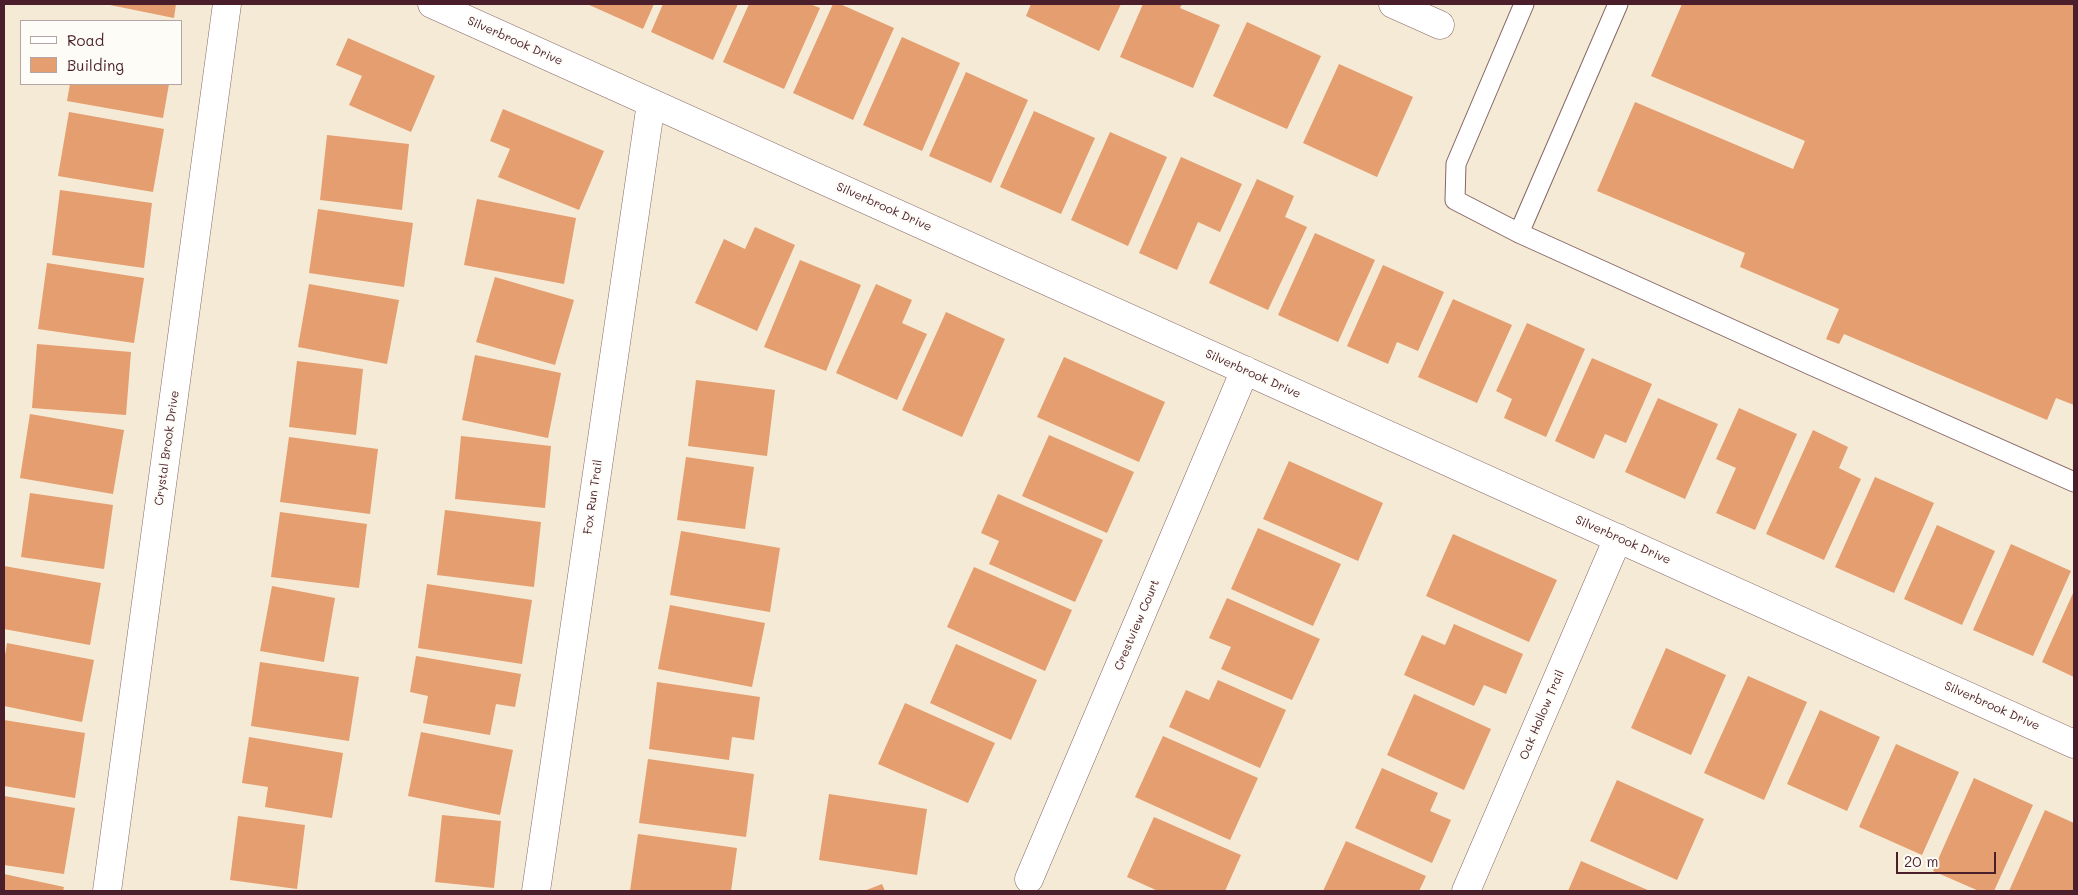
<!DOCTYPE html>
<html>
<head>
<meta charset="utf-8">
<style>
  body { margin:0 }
  #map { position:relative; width:2078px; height:895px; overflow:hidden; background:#f5ead5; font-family:Mali,sans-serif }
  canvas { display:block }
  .frame { position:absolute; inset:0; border:5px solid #4a1f2b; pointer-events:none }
  .legend { position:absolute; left:20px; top:20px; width:162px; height:65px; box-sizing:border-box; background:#fdfcf7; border:1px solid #b5a4a5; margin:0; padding:6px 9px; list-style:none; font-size:15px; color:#4a1f2b }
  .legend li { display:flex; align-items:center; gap:10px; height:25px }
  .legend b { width:25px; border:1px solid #b5a4a5 }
  .scale { position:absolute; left:1896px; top:852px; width:100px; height:22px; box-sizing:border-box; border:2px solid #4a1f2b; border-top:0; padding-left:6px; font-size:15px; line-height:18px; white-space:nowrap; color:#4a1f2b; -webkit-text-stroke:4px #fdfcf7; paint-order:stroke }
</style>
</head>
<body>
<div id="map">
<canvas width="2078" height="895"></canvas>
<div class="frame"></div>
<ul class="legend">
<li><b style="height:6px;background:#fff"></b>Road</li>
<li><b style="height:14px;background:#e49e6f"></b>Building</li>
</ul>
<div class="scale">20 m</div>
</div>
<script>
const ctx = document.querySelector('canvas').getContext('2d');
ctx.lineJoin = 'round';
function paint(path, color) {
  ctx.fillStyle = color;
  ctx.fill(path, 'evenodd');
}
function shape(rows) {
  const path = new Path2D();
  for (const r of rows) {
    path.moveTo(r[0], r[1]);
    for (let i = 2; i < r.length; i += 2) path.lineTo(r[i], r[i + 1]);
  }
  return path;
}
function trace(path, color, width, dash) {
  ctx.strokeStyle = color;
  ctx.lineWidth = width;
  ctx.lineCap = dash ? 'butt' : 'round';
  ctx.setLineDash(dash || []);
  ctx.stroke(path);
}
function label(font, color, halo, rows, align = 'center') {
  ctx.font = font + ' Mali,sans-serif';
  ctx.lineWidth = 4;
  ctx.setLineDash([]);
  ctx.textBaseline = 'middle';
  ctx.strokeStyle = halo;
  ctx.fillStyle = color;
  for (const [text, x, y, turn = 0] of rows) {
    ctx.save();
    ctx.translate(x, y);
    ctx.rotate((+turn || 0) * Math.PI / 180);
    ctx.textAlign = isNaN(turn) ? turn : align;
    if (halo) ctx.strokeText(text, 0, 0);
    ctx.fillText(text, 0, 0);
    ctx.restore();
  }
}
paint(shape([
  [105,4,176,4,174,18],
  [587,4,654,4,643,29],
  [663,4,738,4,713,60,651,32],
  [749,4,810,4,820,8,784,89,723,62],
  [833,4,840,4,894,28,853,120,793,93],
  [1031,4,1121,4,1099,51,1026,16],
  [1143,4,1182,4,1180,8,1220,25,1193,88,1120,57],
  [1682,4,2074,4,2074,405,2056,398,2047,420,1844,334,1839,344,1826,339,1839,309,1740,267,1745,253,1597,191,1635,102,1793,169,1805,141,1651,76],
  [1247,22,1321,56,1287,129,1213,96],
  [902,37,960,63,922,151,863,125],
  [348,38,435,76,411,132,349,105,362,76,336,65],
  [1339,64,1413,97,1377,177,1303,143],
  [966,72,1028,100,991,183,929,156],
  [70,84,169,84,163,118,67,101],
  [503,109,604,151,579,210,498,177,510,149,490,141],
  [1034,111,1095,138,1061,214,1000,187],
  [69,112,164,129,153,192,58,176],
  [1110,132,1167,157,1128,246,1071,220],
  [327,135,409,144,402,210,320,200],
  [1181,157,1242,184,1220,232,1198,222,1177,270,1139,253],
  [1257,179,1294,196,1285,217,1307,227,1268,310,1209,283],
  [60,190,152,203,144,268,52,255],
  [477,199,576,218,564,284,464,265],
  [318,209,413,223,404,287,309,273],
  [755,227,795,245,757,331,695,303,724,239,745,249],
  [1315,233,1375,260,1338,342,1278,315],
  [800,260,861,285,826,371,764,347],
  [47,263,144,278,134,343,38,329],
  [1383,265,1444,292,1418,351,1397,342,1388,364,1347,346],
  [495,277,574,300,555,365,476,342],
  [309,284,399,300,387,364,298,347],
  [876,284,912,300,902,323,927,334,897,400,836,373],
  [1453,299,1512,325,1477,403,1418,377],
  [946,312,1005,339,962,437,902,410],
  [1527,323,1585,349,1546,437,1504,418,1512,399,1496,391],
  [37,344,131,352,126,415,32,408],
  [475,355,561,373,548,438,462,420],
  [1064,357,1165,402,1139,462,1037,417],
  [1592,358,1652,384,1626,443,1605,434,1594,459,1555,441],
  [297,361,363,369,356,435,289,427],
  [696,380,775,390,767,456,688,446],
  [1658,398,1718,424,1685,499,1625,472],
  [1739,408,1797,434,1755,530,1716,513,1736,468,1716,459],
  [30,414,124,430,113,494,20,478],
  [1813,430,1848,447,1839,468,1861,479,1824,560,1766,534],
  [1049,435,1134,472,1107,533,1022,496],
  [461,436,551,446,545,508,455,499],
  [289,437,378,449,370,514,280,502],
  [686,457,754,467,745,529,677,520],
  [1289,461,1383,503,1358,561,1263,519],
  [1875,477,1934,503,1894,593,1835,567],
  [30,493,113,505,104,569,21,557],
  [998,494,1103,540,1075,602,989,564,999,541,981,533],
  [445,510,541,522,534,587,437,575],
  [280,512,367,524,359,588,271,577],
  [1937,525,1995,551,1962,625,1904,599],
  [1258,528,1341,564,1313,626,1231,589],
  [681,531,780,548,770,612,670,595],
  [1453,534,1557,580,1529,642,1426,596],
  [2011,544,2071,571,2033,656,1973,630],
  [4,566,101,583,90,645,4,629],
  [974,567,1072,610,1045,671,947,627],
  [427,584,532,600,522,664,418,648],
  [272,586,335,598,324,662,260,651],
  [2074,591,2074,677,2042,662],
  [1227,598,1320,639,1292,700,1221,669,1231,647,1209,638],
  [670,605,765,623,752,687,658,669],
  [1454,624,1523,654,1506,694,1484,685,1474,706,1404,675,1422,635,1445,645],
  [7,643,94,660,82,722,4,706,4,661],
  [956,644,1037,680,1011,740,930,703],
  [1666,648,1726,675,1691,755,1631,728],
  [416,656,521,674,515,707,496,704,490,735,423,723,428,696,410,692],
  [260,662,359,677,349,741,251,726],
  [1748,676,1807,702,1764,800,1704,773],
  [1218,680,1286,710,1260,768,1169,727,1186,690,1209,700],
  [657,682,760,697,754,740,732,737,729,760,649,749],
  [1414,694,1491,729,1464,790,1387,755],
  [905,703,995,743,968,803,878,764],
  [1820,710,1880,737,1847,811,1787,784],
  [4,720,85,733,75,798,4,786],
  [421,732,513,750,500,815,408,796],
  [1163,736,1258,778,1230,840,1135,797],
  [249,737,343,753,332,818,265,807,268,787,242,783],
  [1896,744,1959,772,1922,855,1859,827],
  [648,759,754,774,746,837,639,823],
  [1382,768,1438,793,1430,811,1451,820,1432,863,1355,828],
  [1974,778,2033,805,1994,891,1979,891,1933,871],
  [1617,780,1704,819,1677,880,1590,841],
  [829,794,927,809,917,875,819,860],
  [4,796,75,808,64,874,4,865],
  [2045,810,2074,823,2074,891,2009,891],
  [442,815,501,821,494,888,435,882],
  [238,816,305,825,297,889,230,880],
  [1154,817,1241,855,1225,891,1158,891,1127,877],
  [638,834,737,848,731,891,630,891],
  [1346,841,1426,876,1419,891,1323,891],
  [1581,861,1650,891,1568,891],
  [4,874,64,887,63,891,4,891],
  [882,884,885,891,864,891]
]), '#e49e6f');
const service = shape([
  [1524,4,1456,164,1455,200,1519,233,1813,366,2074,482],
  [1519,233,1618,4]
]);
const minor = shape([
  [432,4,2074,744],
  [1393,4,1440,25],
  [1029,879,1245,370],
  [107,891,227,4],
  [536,891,651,103],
  [1466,891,1618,538]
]);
trace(service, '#866666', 21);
trace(minor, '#866666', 29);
trace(service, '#fff', 19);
trace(minor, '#fff', 28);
label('12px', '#4a1f2b', '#fdfcf7', [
  ["Silverbrook Drive",515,41,24],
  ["Silverbrook Drive",884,207,24],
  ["Silverbrook Drive",1253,374,24],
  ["Crystal Brook Drive",167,448,-82],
  ["Fox Run Trail",593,497,-82],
  ["Silverbrook Drive",1623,540,24],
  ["Crestview Court",1137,625,-67],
  ["Silverbrook Drive",1992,706,24],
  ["Oak Hollow Trail",1542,715,-67]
]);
</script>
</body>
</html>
